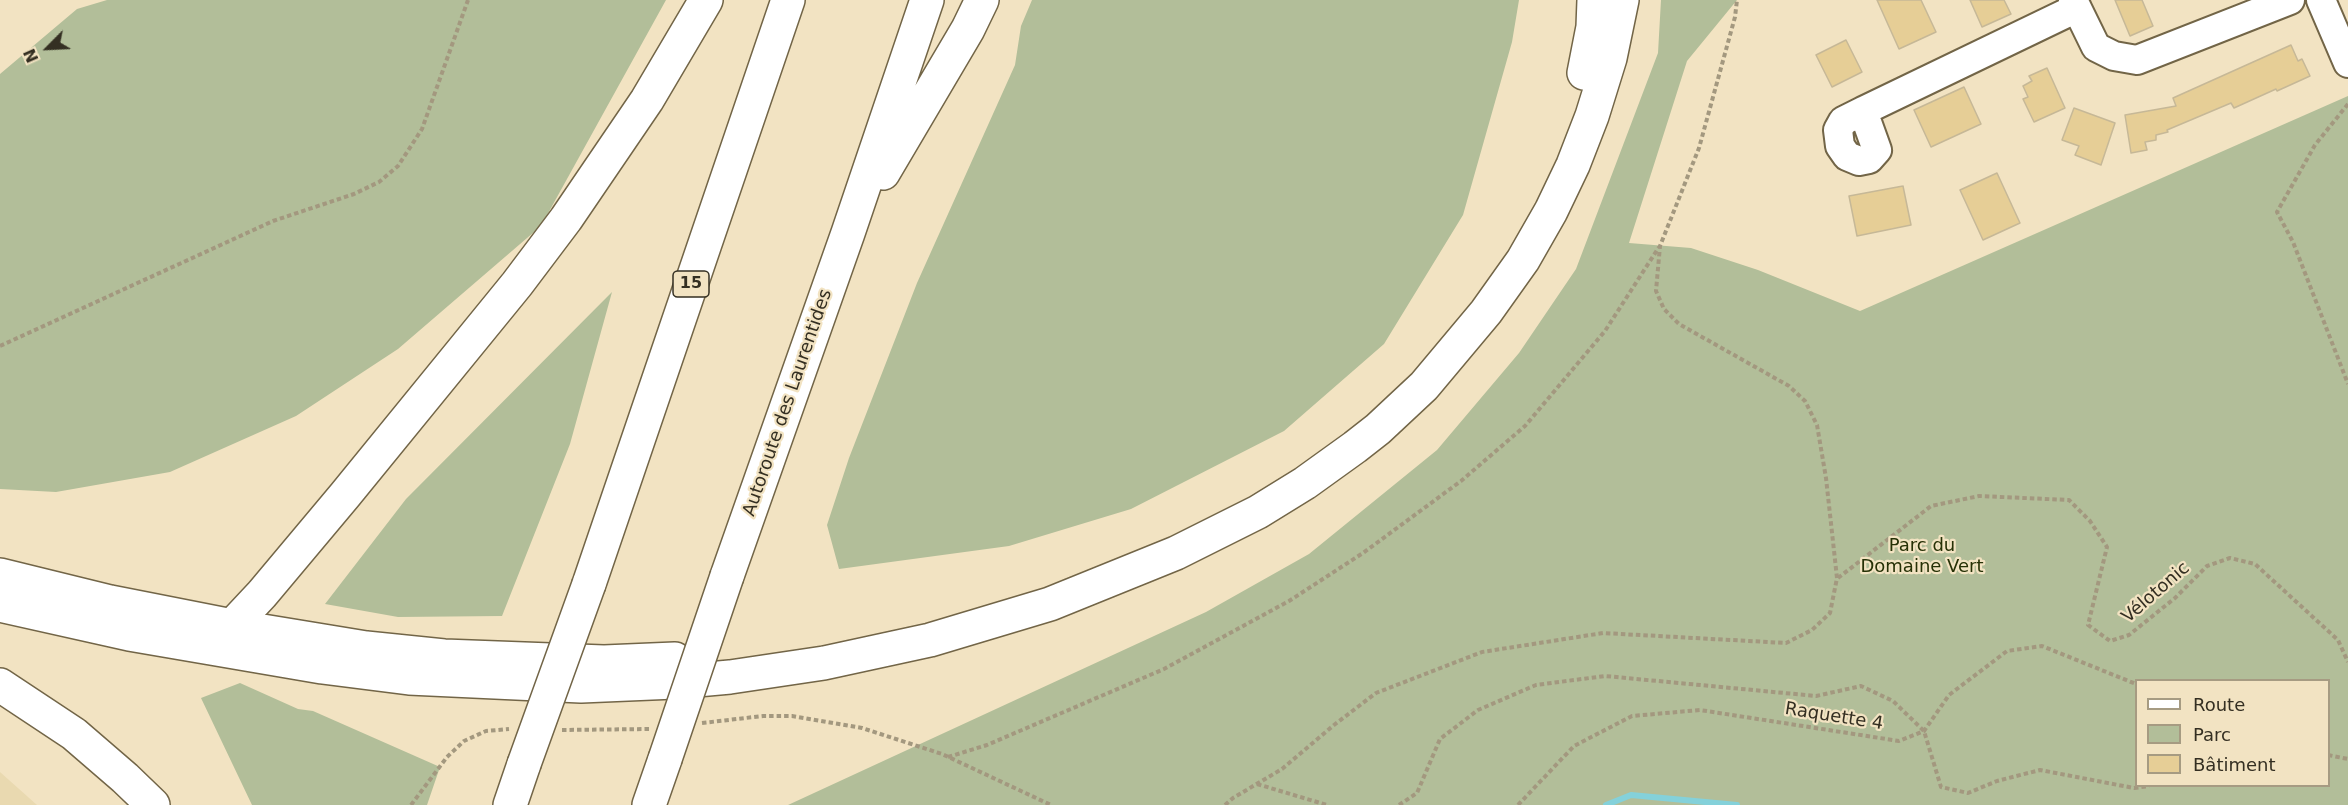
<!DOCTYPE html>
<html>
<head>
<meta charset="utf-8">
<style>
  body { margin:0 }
  #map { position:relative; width:2348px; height:805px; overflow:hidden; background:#f2e3c2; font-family:"DejaVu Sans",sans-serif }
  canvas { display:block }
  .legend { position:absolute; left:2135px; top:679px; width:195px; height:108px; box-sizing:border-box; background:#f2e3c2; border:2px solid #a69b82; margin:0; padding:8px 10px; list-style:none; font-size:18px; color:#342f22 }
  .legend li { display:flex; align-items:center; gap:12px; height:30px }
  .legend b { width:30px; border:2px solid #a69b82 }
  .north { position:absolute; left:18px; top:18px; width:60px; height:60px; -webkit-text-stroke:4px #f2e3c2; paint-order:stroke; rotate:246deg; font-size:16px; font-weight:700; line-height:24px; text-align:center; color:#342f22 }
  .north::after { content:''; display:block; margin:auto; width:21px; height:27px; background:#342f22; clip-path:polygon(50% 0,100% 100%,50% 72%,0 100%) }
</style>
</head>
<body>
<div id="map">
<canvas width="2348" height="805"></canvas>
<ul class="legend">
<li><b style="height:8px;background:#fff"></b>Route</li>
<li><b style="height:16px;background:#b2be99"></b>Parc</li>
<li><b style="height:16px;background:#e6ce96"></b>Bâtiment</li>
</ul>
<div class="north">N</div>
</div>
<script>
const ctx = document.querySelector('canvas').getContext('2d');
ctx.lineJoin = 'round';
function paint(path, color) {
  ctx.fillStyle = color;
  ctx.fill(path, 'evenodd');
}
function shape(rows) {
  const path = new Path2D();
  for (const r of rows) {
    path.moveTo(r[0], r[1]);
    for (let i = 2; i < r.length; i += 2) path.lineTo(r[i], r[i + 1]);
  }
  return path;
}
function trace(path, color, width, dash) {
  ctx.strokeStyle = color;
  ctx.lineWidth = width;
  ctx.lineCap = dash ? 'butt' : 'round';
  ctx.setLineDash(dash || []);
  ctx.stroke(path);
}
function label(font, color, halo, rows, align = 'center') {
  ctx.font = font + ' "DejaVu Sans",sans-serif';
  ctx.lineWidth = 4.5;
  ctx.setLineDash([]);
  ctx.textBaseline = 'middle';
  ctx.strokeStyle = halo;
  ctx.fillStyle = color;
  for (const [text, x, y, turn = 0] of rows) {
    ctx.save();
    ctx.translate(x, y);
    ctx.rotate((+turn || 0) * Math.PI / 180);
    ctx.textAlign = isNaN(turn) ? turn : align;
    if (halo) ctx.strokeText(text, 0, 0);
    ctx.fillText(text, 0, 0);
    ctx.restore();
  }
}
paint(shape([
  [0,772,37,805,0,805]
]), '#e9d9b0');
paint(shape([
  [107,0,666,0,541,226,398,349,296,416,170,472,56,492,0,489,0,74,77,9],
  [1032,0,1519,0,1512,42,1463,215,1384,344,1284,431,1131,509,1009,546,839,569,827,525,849,458,917,283,1015,65,1021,26],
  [1661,0,1737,0,1687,61,1629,243,1691,248,1758,270,1860,311,2348,96,2348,805,788,805,1206,612,1309,554,1437,450,1519,353,1576,269,1658,53],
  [2328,680,2328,786,2136,786,2136,680],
  [612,292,570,444,502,616,398,617,325,604,406,499],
  [240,683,298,709,313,711,440,767,427,805,252,805,201,698]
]), '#b2be99');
trace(shape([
  [1606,805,1631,795,1737,805]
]), '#84d1da', 6);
const building = shape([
  [1877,0,1921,0,1936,32,1899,49,1877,0],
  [1970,0,2004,0,2011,14,1982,27,1970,0],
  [2115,0,2142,0,2153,26,2130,36,2115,0],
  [1846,40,1862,72,1832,87,1816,55,1846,40],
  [2291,45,2298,61,2302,59,2310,76,2277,91,2276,89,2234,108,2231,103,2167,130,2168,132,2156,135,2156,140,2145,142,2147,150,2131,153,2125,115,2176,106,2173,98,2291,45],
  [2047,68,2065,108,2034,122,2023,99,2028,97,2023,86,2032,81,2029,76,2047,68],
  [1964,87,1981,124,1931,147,1914,110,1964,87],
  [2074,108,2115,123,2101,165,2075,155,2079,146,2062,140,2074,108],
  [1997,173,2020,223,1983,240,1960,190,1997,173],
  [1903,186,1911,225,1857,236,1849,196,1903,186]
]);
paint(building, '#e6ce96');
trace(building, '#c6b897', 1.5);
const minor = shape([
  [2073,0,2096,47,2114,56,2137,60,2290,0],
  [2321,0,2348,63],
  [1863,111,2077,8],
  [1863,111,1877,150,1869,159,1859,161,1847,156,1840,146,1838,130,1843,121,1863,111]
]);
const major = shape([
  [0,575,110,602,232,626]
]);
const highway = shape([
  [1584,73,1593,27,1594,0],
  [883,173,968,29,982,0],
  [727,576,848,233,927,0],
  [589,584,788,0],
  [0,605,129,634,322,667,409,678,581,686,675,682,730,677,824,663,930,640,1050,604,1176,553,1258,512,1305,483,1355,447,1378,429,1424,386,1486,312,1523,260,1551,211,1573,165,1592,116,1610,58,1622,0],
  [232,626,366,648,444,656,604,662,675,659],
  [232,626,262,594,345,495,517,284,566,219,647,100,706,0],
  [0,685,74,734,125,778,153,805],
  [510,805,524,764],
  [649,805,665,759]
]);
trace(minor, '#726547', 32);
trace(major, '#726547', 36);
trace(highway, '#726547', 36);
trace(shape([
  [2348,104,2315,145,2277,212,2293,242,2348,384],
  [0,346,273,221,354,194,379,182,398,166,422,129,468,0],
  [1838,578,1931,506,1979,496,2069,500,2090,521,2107,547,2088,625,2110,641,2129,635,2175,598,2207,566,2230,558,2255,564,2338,640,2348,662],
  [702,723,763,716,792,716,862,728,942,754,1051,805],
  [562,730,650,729],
  [2328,755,2348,759],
  [948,757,987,745,1164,669,1289,601,1363,553,1461,481,1525,426,1605,331,1659,247],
  [1257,784,1327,805],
  [411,805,447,757,464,741,486,731,509,729],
  [1225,805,1233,798,1282,769,1334,725,1376,693,1482,652,1603,633,1786,643,1812,630,1830,613,1837,578,1826,478,1817,425,1805,401,1789,386,1679,324,1664,309,1656,291,1660,246,1699,148,1735,17,1737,0],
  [1399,805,1417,793,1440,739,1478,710,1536,685,1605,676,1816,696,1861,686,1893,701,1924,731,1941,787,1968,793,1997,781,2040,770,2134,788,2149,786],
  [1518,805,1574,746,1632,716,1700,710,1899,741,1924,731,1949,695,2007,651,2042,646,2136,684]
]), '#a3987f', 4, [4.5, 3]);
trace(minor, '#fff', 28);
trace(major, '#fff', 33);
trace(highway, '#fff', 33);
const highwayBridge = shape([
  [665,759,727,576],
  [524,764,589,584]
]);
trace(highwayBridge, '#726547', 36, []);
trace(highwayBridge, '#fff', 33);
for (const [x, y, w] of [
  [691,284,36]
]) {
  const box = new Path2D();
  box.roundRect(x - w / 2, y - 13, w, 26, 4.5);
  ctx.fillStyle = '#f2e3c2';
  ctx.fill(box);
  trace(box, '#342f22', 1.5);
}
label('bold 16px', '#342f22', null, [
  ["15",691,284]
]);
label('18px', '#342f22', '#f2e3c2', [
  ["Autoroute des Laurentides",788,403,-71],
  ["Vélotonic",2156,593,-41],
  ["Raquette 4",1834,717,9]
]);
label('18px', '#263106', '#f2e3c2', [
  ["Parc du",1922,546],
  ["Domaine Vert",1922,567]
]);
</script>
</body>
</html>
